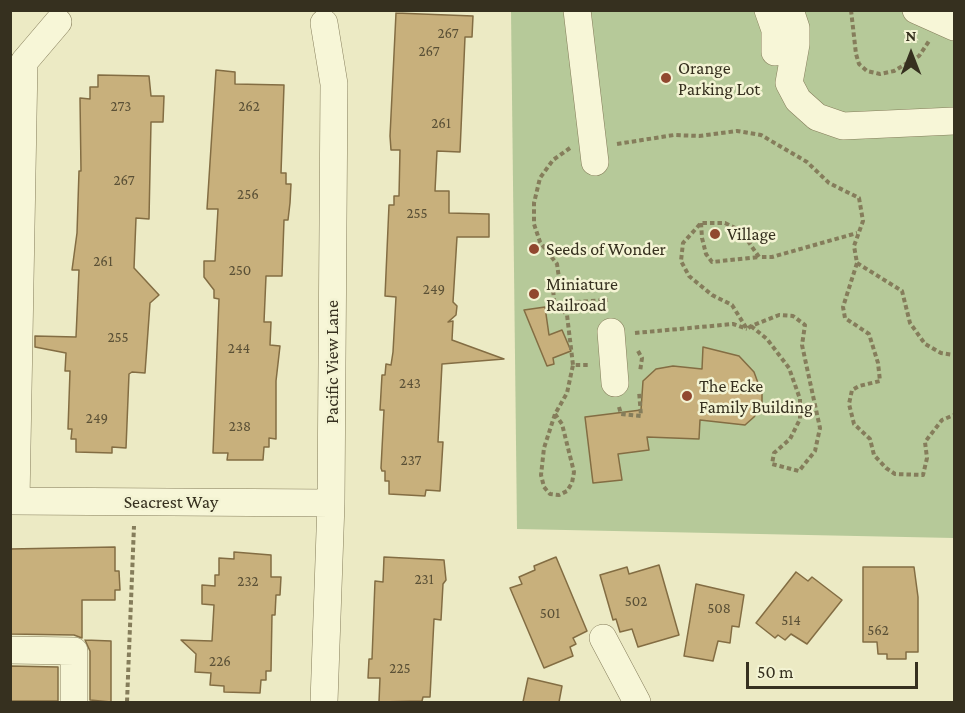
<!DOCTYPE html>
<html>
<head>
<meta charset="utf-8">
<style>
  body { margin:0 }
  #map { position:relative; width:965px; height:713px; overflow:hidden; background:#eceac4; font-family:"Crimson Pro",serif }
  canvas { display:block }
  .frame { position:absolute; inset:0; border:12px solid #36301f; pointer-events:none }
  .north { position:absolute; left:881px; top:24px; width:60px; height:60px; -webkit-text-stroke:4px #f3f3d3; paint-order:stroke; rotate:0deg; font-size:16px; font-weight:700; line-height:24px; text-align:center; color:#36301f }
  .north::after { content:''; display:block; margin:auto; width:21px; height:27px; background:#36301f; clip-path:polygon(50% 0,100% 100%,50% 72%,0 100%) }
  .scale { position:absolute; left:746px; top:662px; width:172px; height:27px; box-sizing:border-box; border:3px solid #36301f; border-top:0; padding-left:8px; font-size:18px; line-height:21px; white-space:nowrap; color:#36301f; -webkit-text-stroke:4px #f3f3d3; paint-order:stroke }
</style>
</head>
<body>
<div id="map">
<canvas width="965" height="713"></canvas>
<div class="frame"></div>
<div class="north">N</div>
<div class="scale">50 m</div>
</div>
<script>
const ctx = document.querySelector('canvas').getContext('2d');
ctx.lineJoin = 'round';
function paint(path, color) {
  ctx.fillStyle = color;
  ctx.fill(path, 'evenodd');
}
function shape(rows) {
  const path = new Path2D();
  for (const r of rows) {
    path.moveTo(r[0], r[1]);
    for (let i = 2; i < r.length; i += 2) path.lineTo(r[i], r[i + 1]);
  }
  return path;
}
function trace(path, color, width, dash) {
  ctx.strokeStyle = color;
  ctx.lineWidth = width;
  ctx.lineCap = dash ? 'butt' : 'round';
  ctx.setLineDash(dash || []);
  ctx.stroke(path);
}
function label(font, color, halo, rows, align = 'center') {
  ctx.font = font + ' "Crimson Pro",serif';
  ctx.lineWidth = 5;
  ctx.setLineDash([]);
  ctx.textBaseline = 'middle';
  ctx.strokeStyle = halo;
  ctx.fillStyle = color;
  for (const [text, x, y, turn = 0] of rows) {
    ctx.save();
    ctx.translate(x, y);
    ctx.rotate((+turn || 0) * Math.PI / 180);
    ctx.textAlign = isNaN(turn) ? turn : align;
    if (halo) ctx.strokeText(text, 0, 0);
    ctx.fillText(text, 0, 0);
    ctx.restore();
  }
}
paint(shape([
  [511,11,954,11,954,538,517,529]
]), '#b6c999');
const building = shape([
  [396,13,473,16,472,37,465,37,460,152,437,151,435,191,449,191,449,213,489,214,489,237,457,237,453,302,457,306,456,315,448,322,453,321,452,340,504,359,442,364,438,442,443,442,440,491,426,490,425,496,389,494,389,481,385,481,385,471,382,471,381,468,384,410,380,410,382,375,385,375,386,364,391,365,393,352,396,297,385,296,389,205,394,205,394,196,399,196,400,150,391,150,390,136,396,13],
  [216,70,235,72,235,84,284,85,281,173,286,173,286,184,291,184,290,203,288,220,284,220,282,276,266,276,264,322,271,322,270,345,280,346,276,381,276,439,269,438,269,447,264,447,263,460,227,460,228,453,213,453,219,299,214,298,214,290,204,277,204,261,215,261,218,209,207,209,216,70],
  [98,75,149,76,151,96,164,96,163,122,151,122,149,219,136,218,134,268,159,295,150,303,145,373,132,372,129,374,126,448,112,447,112,453,76,452,76,439,71,439,72,429,68,429,70,371,65,371,66,353,35,347,35,336,76,337,79,270,72,270,77,233,79,171,81,171,80,98,90,99,90,87,98,87,98,75],
  [545,307,549,335,562,330,571,351,553,358,554,364,547,366,524,310,545,307],
  [703,347,739,356,754,372,762,394,762,405,754,417,745,425,700,420,699,439,647,437,649,450,618,454,622,480,593,483,585,417,641,410,643,381,656,369,673,366,702,369,703,347],
  [115,547,115,571,119,571,120,590,115,590,115,600,82,600,82,638,74,635,10,634,10,549,115,547],
  [234,552,271,555,271,577,281,577,280,595,276,595,275,615,272,615,271,671,266,671,266,680,261,680,260,693,224,692,224,686,210,685,211,673,195,672,196,654,181,640,212,641,214,605,202,604,202,585,215,586,215,575,219,575,219,558,234,559,234,552],
  [384,557,444,560,446,580,443,584,441,620,434,619,430,697,423,697,422,701,379,702,380,678,368,678,369,659,372,659,375,581,383,582,384,557],
  [556,557,587,631,573,638,576,644,570,647,573,656,544,668,510,588,522,584,519,577,535,570,534,566,556,557],
  [659,565,679,635,638,647,632,629,620,632,616,619,613,620,600,575,627,567,629,574,659,565],
  [863,567,914,567,918,597,918,652,906,652,906,659,887,659,887,654,878,654,877,642,863,642,863,567],
  [796,572,808,581,812,577,842,600,807,644,791,634,785,640,778,635,775,638,756,623,796,572],
  [696,584,744,595,739,627,732,626,730,643,718,641,713,661,684,656,696,584],
  [85,640,111,641,111,702,90,700,90,651,85,640],
  [10,666,58,667,58,701,10,701,10,666],
  [528,678,562,686,559,702,523,702,528,678]
]);
paint(building, '#c8b07c');
trace(building, '#836d43', 1.5);
const minor = shape([
  [577,10,595,162],
  [768,10,775,30,775,52],
  [790,10,796,28,796,44,789,83,798,100,817,117,843,126,954,121],
  [916,10,954,27],
  [611,332,615,383],
  [10,501,331,503],
  [16,501,24,62,58,22],
  [603,638,637,702],
  [10,650,74,651,74,702],
  [324,702,331,503,334,84,324,23]
]);
trace(minor, '#857d5b', 28);
trace(shape([
  [851,10,856,54,859,64,867,71,880,74,894,71,919,56,929,41],
  [617,144,674,135,699,136,737,131,761,135,807,162,829,183,859,198,863,221,854,246,857,263,843,307,845,318,869,334,878,363,880,381,859,386,852,390,849,404,854,424,870,439,874,455,886,468,895,474,923,475,927,458,925,442,942,420,954,415],
  [570,148,553,160,540,178,534,203,534,224,540,242,557,264,559,278,553,288,554,301,567,315,573,365,589,365],
  [701,223,702,238,706,254,712,262,759,257],
  [857,263,902,291,910,323,925,344,941,353,954,355],
  [576,302,608,300],
  [751,326,767,339,789,368,800,399,800,419,790,439,774,453,772,464,799,471,815,451,820,428,802,345,805,325,793,316,779,315,751,326,747,329,732,305,712,295,689,276,681,261,683,243,701,223,725,223,741,231,759,257,772,257,857,233],
  [635,333,733,324,747,329],
  [638,351,642,358,640,372],
  [619,407,621,414,641,416,639,391],
  [555,414,562,424,574,472,572,483,567,491,559,495,550,494,544,487,541,475,544,448,555,414,567,393,573,365],
  [127,702,134,526]
]), '#857d5b', 4, [4.5, 3]);
trace(minor, '#f7f6d7', 27);
for (const [x, y, r, color] of [
  [666,78,6,"#91482f"],
  [715,234,6,"#91482f"],
  [534,249,6,"#91482f"],
  [534,294,6,"#91482f"],
  [687,396,6,"#91482f"]
]) {
  const dot = new Path2D();
  dot.arc(x, y, r, 0, 2 * Math.PI);
  ctx.fillStyle = color;
  ctx.fill(dot);
  trace(dot, '#f3f3d3', 2);
}
label('15px', '#5a5036', null, [
  ["267",448,33],
  ["267",429,51],
  ["273",121,106],
  ["262",249,106],
  ["261",441,123],
  ["267",124,180],
  ["256",248,194],
  ["255",417,213],
  ["261",103,261],
  ["250",240,270],
  ["249",434,289],
  ["255",118,337],
  ["244",239,348],
  ["243",410,383],
  ["249",97,418],
  ["238",240,426],
  ["237",411,460],
  ["231",424,579],
  ["232",248,581],
  ["502",636,601],
  ["508",719,608],
  ["501",550,613],
  ["514",791,620],
  ["562",878,630],
  ["226",220,661],
  ["225",400,668]
]);
label('18px', '#36301f', '#f3f3d3', [
  ["Orange",678,68],
  ["Parking Lot",678,89],
  ["Village",727,234],
  ["Seeds of Wonder",546,249],
  ["Miniature",546,284],
  ["Railroad",546,305],
  ["The Ecke",699,386],
  ["Family Building",699,407]
], 'left');
label('18px', '#36301f', '#f3f3d3', [
  ["Pacific View Lane",332,362,-90],
  ["Seacrest Way",171,502]
]);
</script>
</body>
</html>
